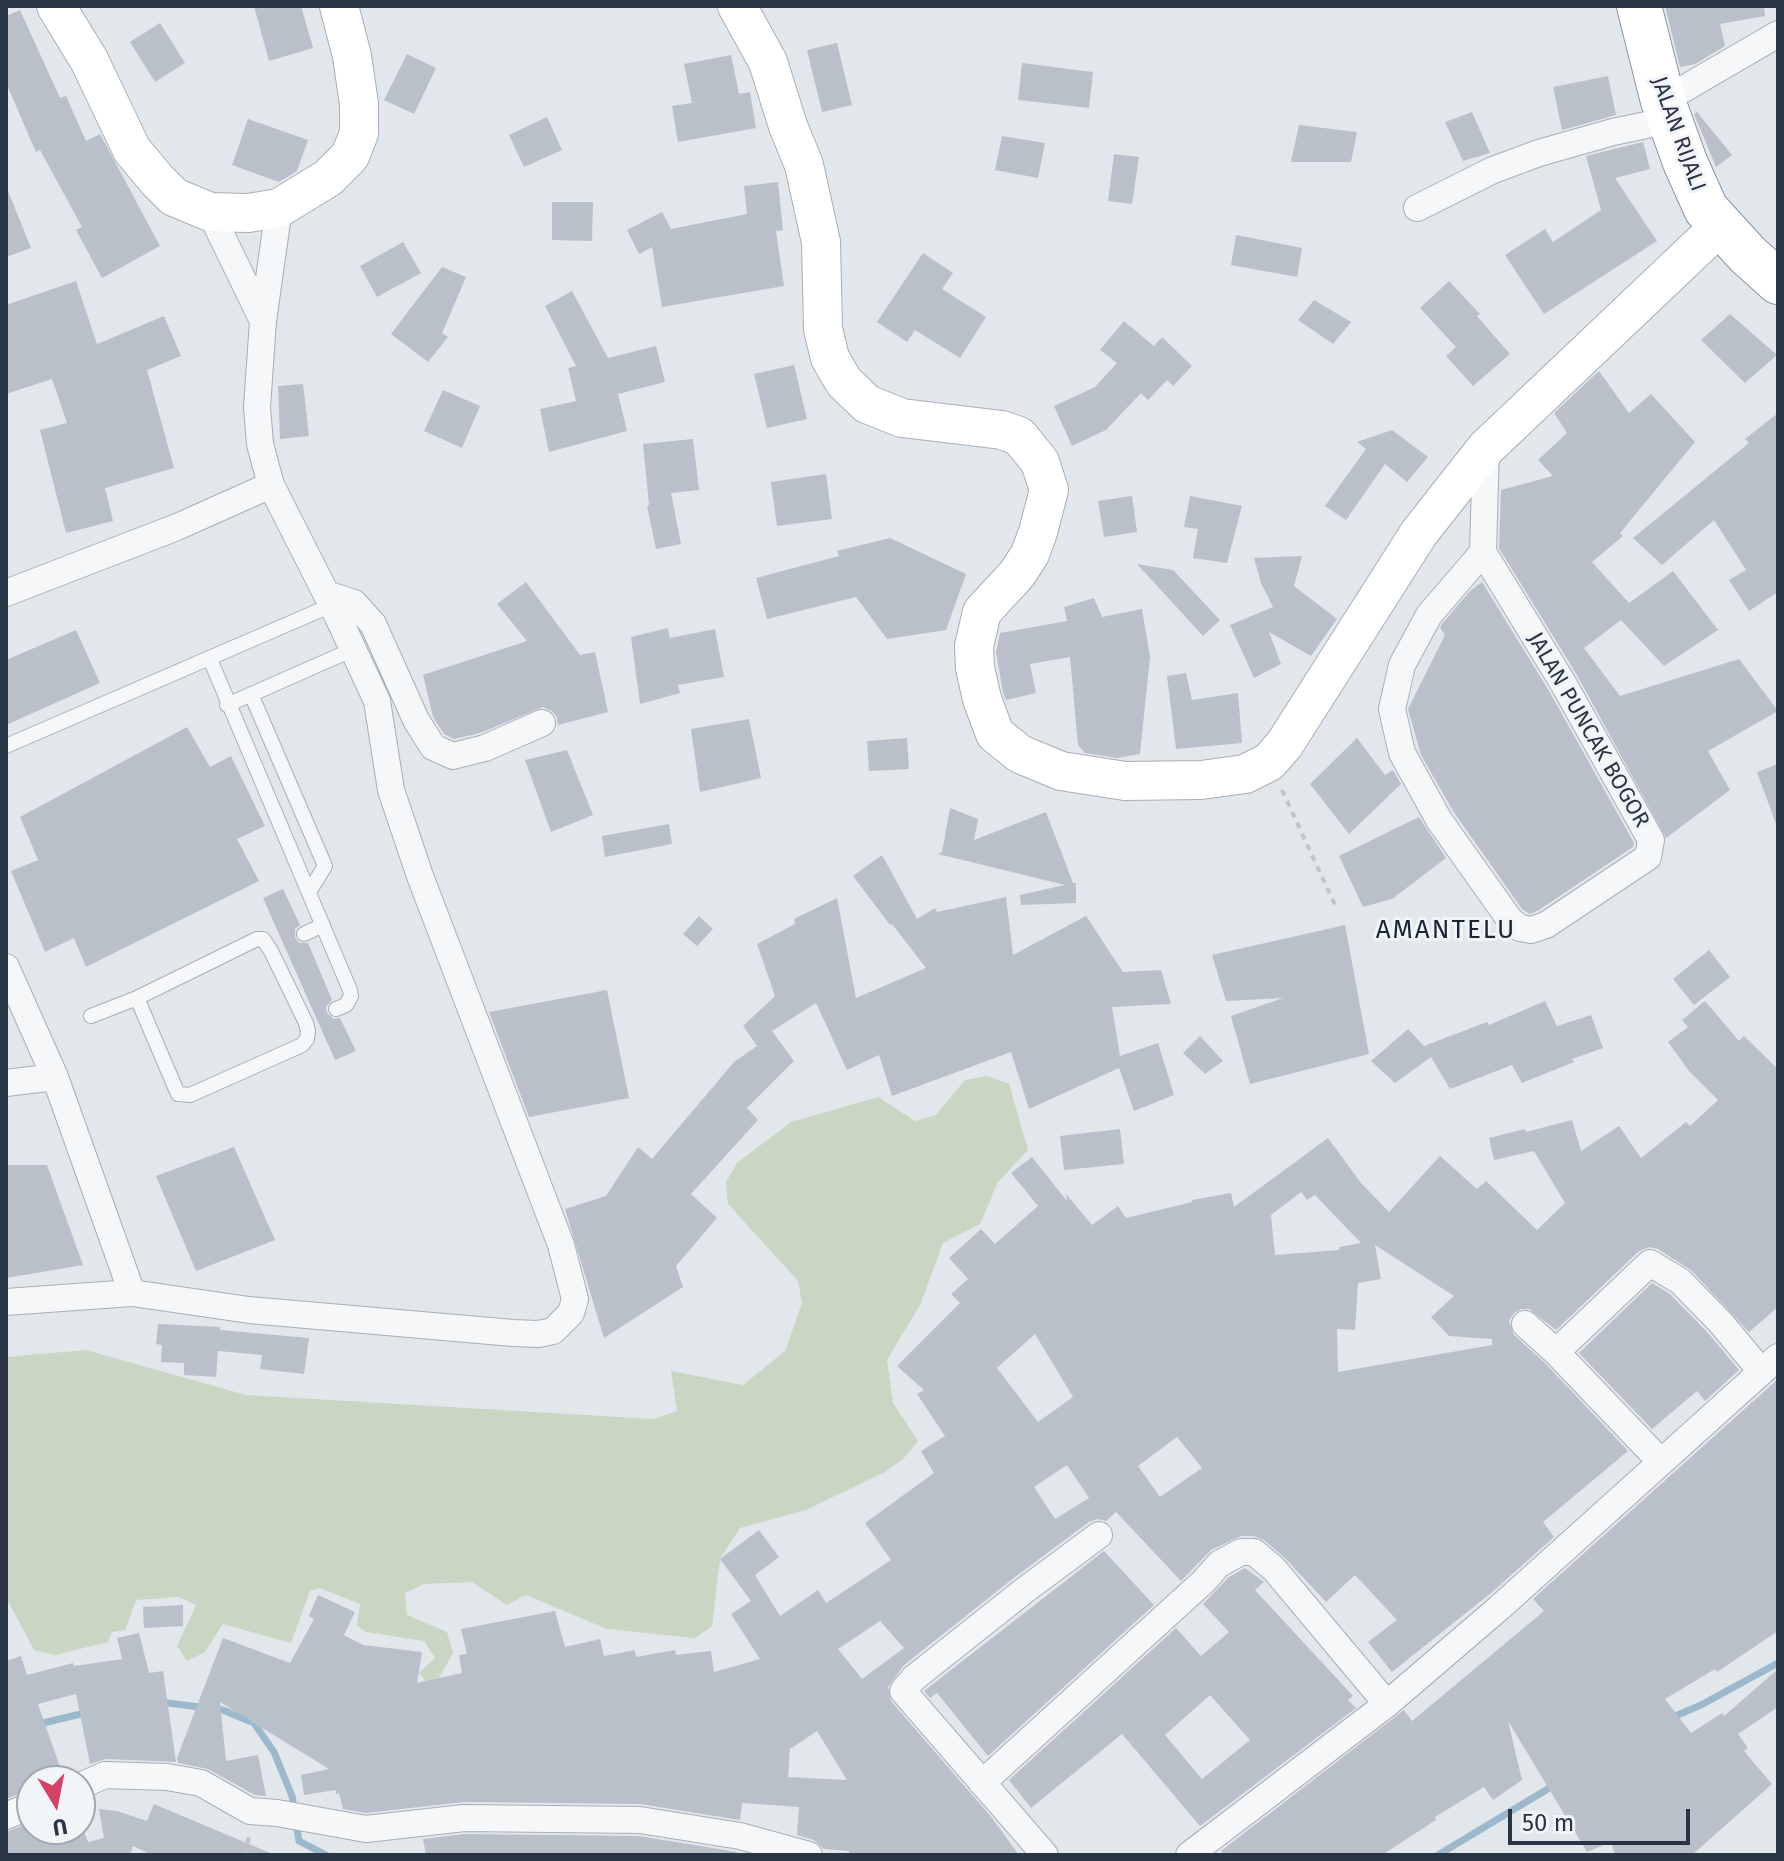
<!DOCTYPE html>
<html>
<head>
<meta charset="utf-8">
<style>
  body { margin:0 }
  #map { position:relative; width:1784px; height:1861px; overflow:hidden; background:#e2e7eb; font-family:"Fira Sans",sans-serif }
  canvas { display:block }
  .frame { position:absolute; inset:0; border:8px solid #293544; pointer-events:none }
  .north { position:absolute; left:16px; top:1765px; width:80px; height:80px; box-sizing:border-box; background:#f2f5f8; border:2px solid #a2a8b0; border-radius:50%; rotate:170deg; font-size:22px; font-weight:700; line-height:32px; text-align:center; color:#293544 }
  .north::after { content:''; display:block; margin:auto; width:28px; height:36px; background:#d64265; clip-path:polygon(50% 0,100% 100%,50% 72%,0 100%) }
  .scale { position:absolute; left:1508px; top:1809px; width:182px; height:36px; box-sizing:border-box; border:4px solid #293544; border-top:0; padding-left:10px; font-size:24px; line-height:28px; white-space:nowrap; color:#293544; -webkit-text-stroke:6px #f2f5f8; paint-order:stroke }
</style>
</head>
<body>
<div id="map">
<canvas width="1784" height="1861"></canvas>
<div class="frame"></div>
<div class="north">U</div>
<div class="scale">50 m</div>
</div>
<script>
const ctx = document.querySelector('canvas').getContext('2d');
ctx.lineJoin = 'round';
function paint(path, color) {
  ctx.fillStyle = color;
  ctx.fill(path, 'evenodd');
}
function shape(rows) {
  const path = new Path2D();
  for (const r of rows) {
    path.moveTo(r[0], r[1]);
    for (let i = 2; i < r.length; i += 2) path.lineTo(r[i], r[i + 1]);
  }
  return path;
}
function trace(path, color, width, dash) {
  ctx.strokeStyle = color;
  ctx.lineWidth = width;
  ctx.lineCap = dash ? 'butt' : 'round';
  ctx.setLineDash(dash || []);
  ctx.stroke(path);
}
function label(font, color, halo, rows, align = 'center') {
  ctx.font = font + ' "Fira Sans",sans-serif';
  ctx.lineWidth = 6;
  ctx.setLineDash([]);
  ctx.textBaseline = 'middle';
  ctx.strokeStyle = halo;
  ctx.fillStyle = color;
  for (const [text, x, y, turn = 0] of rows) {
    ctx.save();
    ctx.translate(x, y);
    ctx.rotate((+turn || 0) * Math.PI / 180);
    ctx.textAlign = isNaN(turn) ? turn : align;
    if (halo) ctx.strokeText(text, 0, 0);
    ctx.fillText(text, 0, 0);
    ctx.restore();
  }
}
paint(shape([
  [987,1076,1009,1084,1028,1150,998,1182,980,1224,943,1243,920,1305,887,1360,893,1403,918,1441,904,1458,885,1472,806,1510,740,1528,720,1559,712,1626,695,1638,607,1629,526,1595,507,1605,472,1582,424,1584,405,1593,407,1615,447,1632,453,1653,432,1690,419,1673,435,1658,424,1641,366,1632,357,1626,360,1604,320,1588,310,1591,291,1643,223,1624,205,1652,187,1661,177,1646,196,1605,179,1597,136,1600,125,1630,112,1632,108,1642,55,1655,34,1650,9,1603,6,1603,6,1357,86,1350,246,1395,653,1419,677,1411,671,1371,743,1385,785,1351,802,1303,798,1281,728,1204,726,1182,737,1163,791,1122,878,1097,915,1121,936,1115,965,1080]
]), '#c9d6c3');
trace(shape([
  [160,1702,223,1710,254,1723,274,1752,292,1796,299,1841,326,1855],
  [1671,1718,1701,1705,1778,1663],
  [39,1724,89,1712],
  [1438,1855,1556,1784]
]), '#9cb8cd', 7);
paint(shape([
  [254,6,301,6,313,48,269,61],
  [1665,6,1764,6,1765,16,1720,24,1725,46,1695,64,1680,67],
  [20,10,60,98,66,96,86,141,100,134,160,246,102,278,76,230,82,227,40,150,36,152,6,83,6,16],
  [160,23,185,63,155,82,130,42],
  [837,43,852,105,822,112,807,50],
  [407,54,436,68,414,114,384,100],
  [731,55,739,94,750,92,756,128,678,142,672,106,692,103,684,64],
  [1022,63,1093,72,1089,108,1018,100],
  [1608,76,1616,115,1562,130,1553,87],
  [1472,112,1490,153,1463,161,1445,122],
  [1697,112,1732,155,1716,167,1694,114],
  [547,117,562,150,524,167,509,135],
  [248,119,308,140,297,171,279,182,232,165],
  [1299,125,1357,132,1351,162,1291,162],
  [1002,136,1045,143,1038,178,995,170],
  [1643,142,1650,169,1615,178,1657,241,1544,314,1505,255,1545,229,1553,242,1601,210,1586,156],
  [1114,154,1139,157,1132,204,1108,201],
  [778,182,783,230,776,231,784,286,662,307,652,247,639,254,627,230,662,212,671,229,747,214,744,186],
  [6,186,31,248,6,257],
  [552,202,593,202,592,241,552,240],
  [1236,235,1302,248,1297,277,1231,265],
  [403,242,421,273,377,297,360,266],
  [923,253,953,273,942,289,986,317,960,358,915,330,907,342,877,322],
  [442,267,466,277,442,333,448,337,428,362,391,334],
  [76,281,97,344,164,316,181,356,147,370,174,468,105,488,113,521,66,533,40,430,67,423,52,379,6,394,6,305],
  [1449,281,1480,314,1477,316,1510,354,1473,386,1446,356,1456,347,1420,308],
  [572,291,608,358,656,346,665,382,618,394,627,431,549,452,540,409,576,401,568,368,576,366,545,306],
  [1314,300,1351,322,1333,344,1298,320],
  [1730,314,1777,355,1745,383,1701,340],
  [1124,321,1154,346,1162,337,1192,366,1173,386,1167,380,1148,400,1141,393,1106,430,1072,446,1054,406,1095,387,1117,363,1100,350],
  [794,365,807,419,767,428,754,374],
  [1599,371,1629,413,1651,394,1695,442,1620,533,1623,536,1592,562,1629,603,1673,571,1718,630,1664,666,1621,620,1584,648,1620,696,1739,659,1778,711,1708,751,1730,790,1666,838,1577,675,1499,548,1501,490,1553,476,1538,460,1567,433,1554,413],
  [303,384,309,436,280,439,278,386],
  [443,390,480,406,462,448,424,431],
  [1778,413,1778,592,1749,611,1729,580,1746,570,1714,520,1662,565,1633,538,1749,443,1745,439],
  [1392,430,1428,457,1407,482,1385,464,1346,520,1325,506,1366,449,1357,442],
  [693,439,699,490,671,493,681,544,656,549,647,506,649,505,643,444],
  [826,474,832,519,777,526,771,482],
  [1132,496,1137,532,1104,537,1098,501],
  [1190,496,1242,506,1227,563,1193,558,1198,529,1184,527],
  [890,538,966,574,946,630,887,639,856,597,767,619,756,578,839,556,837,551],
  [1302,556,1294,586,1337,619,1311,656,1269,632,1281,664,1254,678,1230,625,1273,607,1261,583,1254,558],
  [1137,564,1173,570,1220,620,1203,636],
  [526,582,580,655,595,652,608,712,558,725,557,717,552,711,543,707,480,733,454,739,444,734,433,717,423,675,527,641,497,604],
  [1482,582,1549,691,1634,843,1633,847,1539,910,1530,914,1522,909,1453,811,1421,755,1408,709,1445,635,1440,628,1442,624,1470,591],
  [1094,598,1102,617,1142,609,1150,657,1140,754,1117,758,1085,753,1078,745,1070,657,1030,664,1036,693,1006,700,1003,693,996,652,1000,633,1067,621,1064,607],
  [668,628,670,638,715,629,724,677,678,685,680,693,640,704,631,637],
  [76,630,100,683,6,725,6,660],
  [1186,673,1192,700,1238,693,1242,743,1176,749,1167,676],
  [749,719,761,778,700,792,691,729],
  [187,727,210,767,231,756,265,826,237,839,259,881,86,967,74,938,45,952,11,871,38,860,20,817],
  [907,738,909,769,869,771,867,741],
  [1357,738,1385,775,1393,770,1401,784,1349,834,1310,784],
  [567,750,593,815,551,832,525,760],
  [1778,764,1778,824,1776,824,1757,772],
  [950,808,978,819,974,840,1046,812,1073,883,1076,883,1076,903,1021,905,1020,895,1065,885,938,854,942,852],
  [1419,817,1446,858,1392,899,1363,907,1339,856],
  [669,824,672,844,605,857,602,836],
  [882,855,917,919,935,908,937,912,1006,897,1013,955,1086,916,1123,972,1161,970,1171,1004,1112,1007,1120,1056,1158,1043,1174,1095,1134,1111,1119,1068,1029,1109,1011,1052,892,1096,879,1055,847,1070,816,1003,772,1031,794,1061,747,1108,758,1120,691,1194,717,1218,676,1266,683,1287,604,1338,565,1209,606,1196,638,1147,652,1159,734,1062,757,1046,743,1026,775,996,757,944,795,924,794,919,837,898,856,998,926,968,892,924,890,925,853,876],
  [283,889,300,925,295,929,295,938,299,943,308,943,332,1000,326,1007,327,1013,334,1019,340,1018,356,1051,335,1060,263,898],
  [699,916,713,929,697,946,683,934],
  [1345,925,1369,1054,1250,1084,1231,1016,1283,998,1226,1001,1212,955],
  [1709,950,1730,977,1694,1005,1673,979],
  [607,990,629,1098,529,1117,489,1012],
  [1545,1001,1557,1026,1591,1015,1603,1048,1572,1059,1574,1062,1522,1083,1512,1065,1450,1089,1431,1057,1395,1083,1371,1061,1408,1029,1424,1046,1487,1022,1489,1025],
  [1705,1001,1739,1041,1744,1036,1778,1069,1778,1307,1749,1332,1691,1270,1658,1249,1649,1247,1639,1251,1556,1330,1529,1309,1521,1309,1514,1313,1509,1321,1514,1335,1545,1363,1628,1451,1543,1522,1554,1537,1491,1593,1392,1672,1368,1642,1397,1620,1355,1575,1326,1602,1286,1559,1264,1540,1254,1536,1241,1536,1211,1550,1181,1581,1116,1512,1106,1521,1098,1519,1089,1522,1015,1577,904,1665,888,1687,891,1701,992,1818,1019,1855,850,1855,849,1851,824,1849,814,1840,797,1835,799,1807,742,1803,740,1820,640,1804,464,1802,366,1813,343,1809,339,1793,336,1794,336,1790,304,1795,301,1775,329,1769,220,1702,226,1761,258,1755,266,1796,255,1795,208,1769,178,1763,177,1758,223,1638,290,1663,314,1619,309,1616,318,1595,355,1612,344,1635,363,1645,422,1652,417,1683,462,1673,459,1655,467,1654,461,1629,555,1611,565,1647,600,1639,604,1656,635,1650,636,1657,675,1650,676,1655,711,1651,714,1672,760,1659,731,1614,751,1601,720,1559,759,1530,779,1557,755,1575,780,1616,818,1590,826,1603,891,1560,865,1523,934,1473,921,1451,945,1436,917,1394,924,1390,897,1366,960,1303,951,1294,968,1279,949,1258,981,1229,995,1244,1038,1206,1011,1173,1032,1157,1067,1201,1066,1194,1092,1225,1118,1206,1126,1218,1192,1202,1192,1200,1231,1193,1234,1207,1328,1138,1361,1183,1389,1212,1440,1156,1477,1189,1486,1181,1537,1230,1565,1203,1534,1151,1494,1160,1489,1138,1525,1129,1526,1132,1572,1120,1581,1151,1619,1126,1641,1158,1686,1122,1690,1126,1718,1100,1689,1071,1668,1042,1688,1027,1682,1020],
  [1301,1192,1307,1200,1315,1195,1361,1243,1339,1247,1339,1250,1275,1255,1271,1215],
  [1375,1245,1454,1296,1431,1317,1449,1336,1492,1339,1492,1345,1338,1372,1337,1329,1355,1330,1358,1283,1381,1279],
  [1035,1334,1073,1397,1038,1422,997,1368],
  [1177,1437,1202,1468,1160,1497,1138,1466],
  [1067,1465,1089,1498,1055,1519,1034,1487],
  [880,1621,904,1648,862,1679,838,1649],
  [817,1731,847,1780,788,1777,790,1749],
  [1200,1036,1223,1061,1205,1074,1183,1053],
  [1120,1129,1124,1164,1064,1170,1060,1136],
  [234,1147,275,1240,196,1271,156,1176],
  [6,1165,47,1165,83,1265,6,1278],
  [1652,1283,1670,1294,1709,1334,1739,1370,1705,1401,1697,1391,1652,1429,1579,1353],
  [158,1324,220,1327,220,1330,309,1338,304,1374,260,1369,262,1355,218,1351,216,1377,184,1375,184,1363,161,1362,162,1345,156,1344],
  [1778,1379,1778,1631,1717,1672,1715,1669,1665,1699,1691,1733,1722,1713,1724,1716,1778,1669,1778,1707,1738,1734,1748,1748,1744,1751,1772,1784,1692,1855,1615,1855,1611,1842,1587,1852,1508,1721,1522,1780,1493,1800,1484,1787,1435,1817,1436,1820,1382,1855,1224,1855,1221,1851,1404,1710,1412,1721,1544,1611,1533,1599],
  [1104,1551,1154,1605,988,1756,937,1693,930,1698,924,1691],
  [1245,1568,1264,1582,1255,1590,1353,1696,1348,1700,1356,1708,1200,1826,1122,1734,1031,1808,1009,1780,1176,1628,1201,1656,1229,1632,1203,1604,1229,1577],
  [1210,1695,1250,1740,1202,1779,1165,1735],
  [183,1605,183,1626,144,1628,143,1607],
  [139,1633,149,1673,163,1671,176,1762,106,1759,90,1764,76,1694,38,1704,65,1781,32,1781,32,1789,6,1799,6,1661,21,1656,27,1675,73,1663,74,1666,122,1659,117,1638],
  [154,1804,275,1855,152,1855,133,1846,130,1855,6,1855,6,1832,32,1822,32,1829,83,1829,88,1842,104,1838,99,1809,117,1811,147,1821],
  [465,1834,639,1836,737,1852,736,1855,426,1855,423,1839]
]), '#b9c0c9');
const lane = shape([
  [210,659,350,990,351,996,346,1005,336,1009],
  [251,694,325,866,309,892],
  [227,705,354,649],
  [6,746,332,605],
  [304,934,323,925],
  [257,939,263,939,271,951,306,1023,308,1031,307,1039,302,1045,190,1095,178,1094,137,998,257,939],
  [91,1016,137,998]
]);
const street = shape([
  [1663,101,1778,34],
  [1417,208,1493,170,1539,153,1613,132,1670,120],
  [210,212,263,321],
  [1483,552,1429,615,1402,665,1392,709,1402,753,1439,820,1510,920,1520,928,1531,930,1546,925,1648,857,1651,840,1563,683,1483,552,1486,448],
  [6,593,177,527,271,485],
  [326,594,354,603,373,624,416,720,433,747,453,756,485,748,542,723],
  [6,967,55,1077,132,1293,249,1310,513,1333,538,1334,553,1331,571,1313,575,1299,561,1245,420,876,391,790,377,701,338,617,271,485,260,444,257,407,263,321,279,208],
  [6,1083,55,1077],
  [6,1302,132,1293],
  [1525,1324,1556,1352,1650,1263,1680,1281,1721,1323,1761,1371],
  [1556,1352,1661,1462],
  [982,1783,1204,1581,1219,1564,1241,1552,1254,1552,1274,1569,1387,1704],
  [80,1786,105,1775,167,1777,201,1783,250,1811,277,1813,366,1829,464,1818,640,1820,740,1836,809,1855],
  [6,1816,32,1805],
  [1045,1855,903,1691,914,1678,1025,1590,1099,1535],
  [1189,1855,1387,1704,1499,1608,1778,1357]
]);
const secondary = shape([
  [56,6,89,60,132,150,157,180,174,197,210,212,248,213,279,208,328,178,350,156,359,133,359,104,352,56,339,6],
  [737,6,768,62,788,126,804,165,821,242,823,329,830,358,844,382,867,404,902,418,1002,430,1019,436,1040,462,1049,490,1038,532,1030,554,1017,574,982,612,974,646,975,668,982,699,995,734,1020,754,1061,771,1125,781,1201,780,1245,774,1269,762,1284,745,1419,533,1486,448,1720,226]
]);
const highway = shape([
  [1639,6,1663,101,1685,162,1706,209,1748,255,1778,282]
]);
trace(lane, '#a7aeb6', 16);
trace(street, '#a7aeb6', 28);
trace(secondary, '#a7aeb6', 40);
trace(highway, '#8995a3', 46);
trace(shape([
  [1282,790,1335,905],
  [246,1855,249,1834]
]), '#c0c5ca', 4, [6, 6]);
trace(lane, '#f5f7f9', 14);
trace(street, '#f5f7f9', 26);
trace(secondary, '#fff', 38);
trace(highway, '#fff', 44);
label('22px', '#293544', '#f2f5f8', [
  ["JALAN RIJALI",1678,134,70],
  ["JALAN PUNCAK BOGOR",1588,730,60]
]);
ctx.letterSpacing = '2px';
label('26px', '#1b2635', '#f2f5f8', [
  ["AMANTELU",1446,931]
]);
ctx.letterSpacing = '0px';
</script>
</body>
</html>
